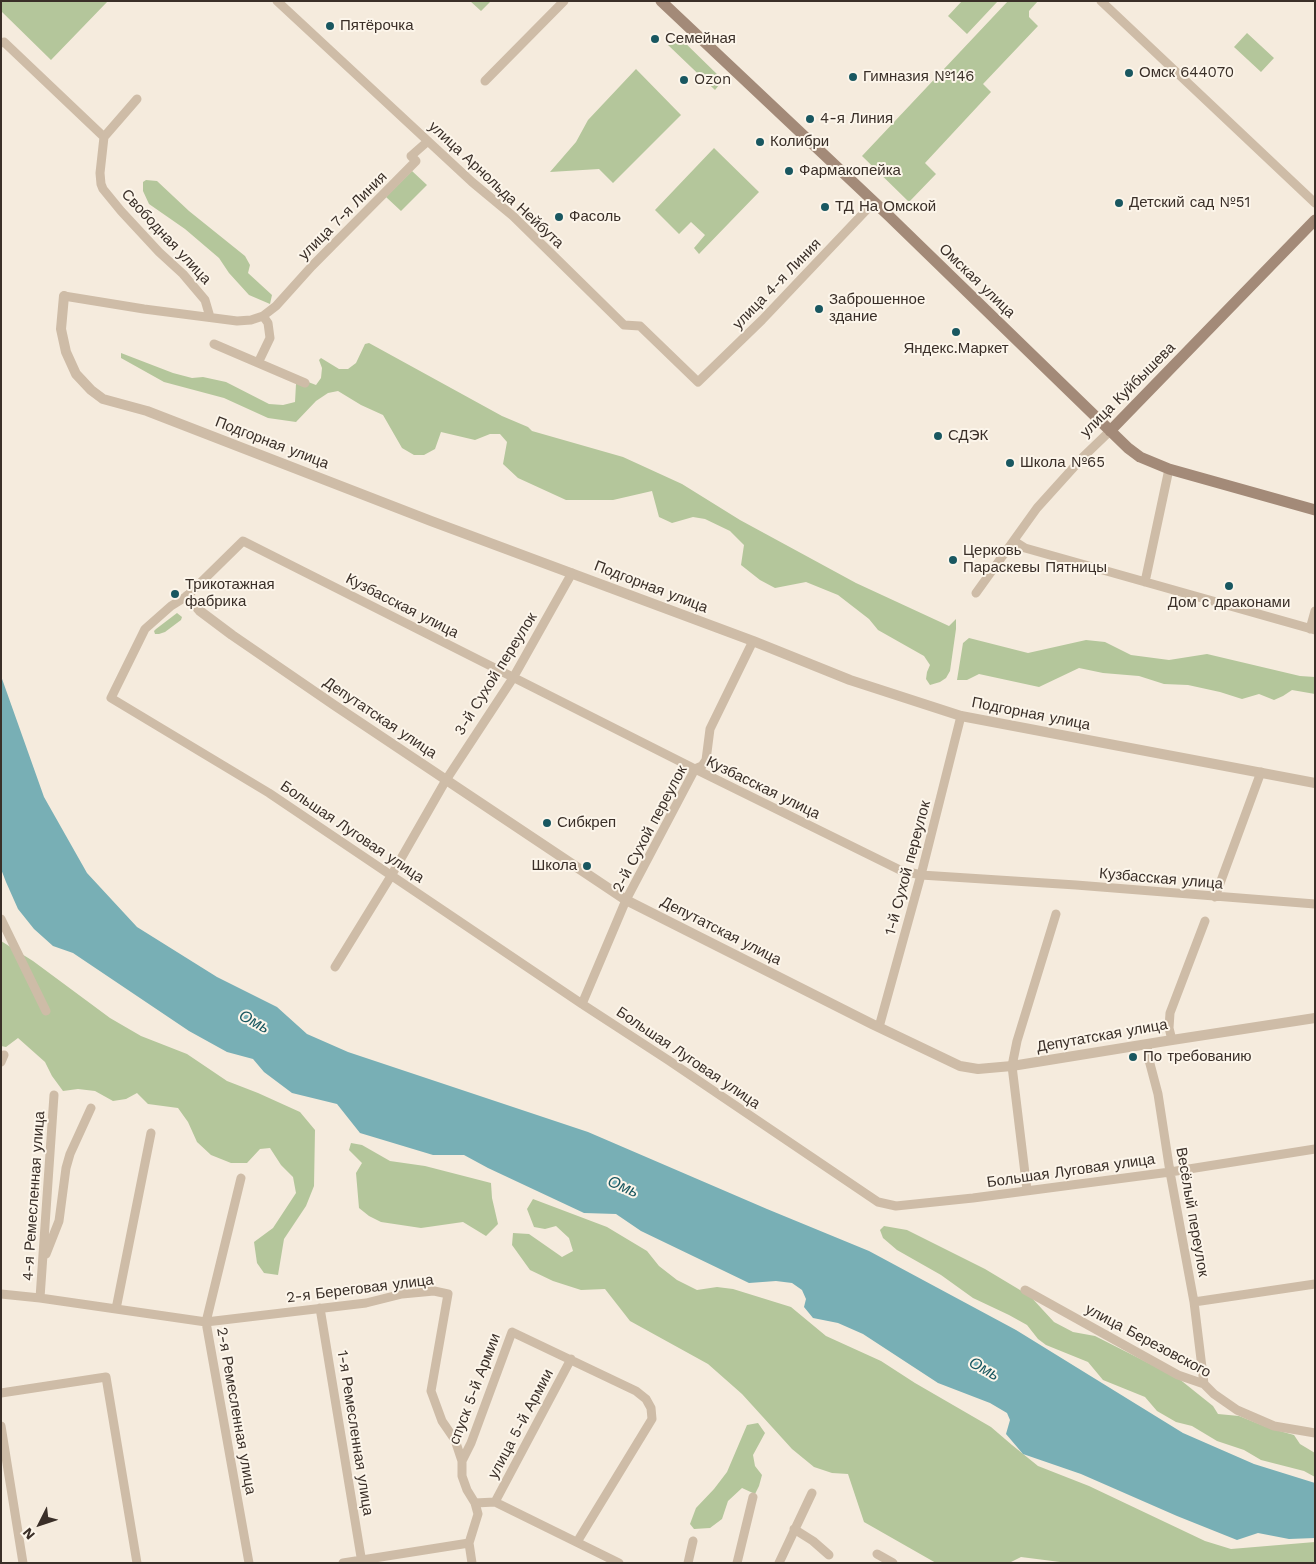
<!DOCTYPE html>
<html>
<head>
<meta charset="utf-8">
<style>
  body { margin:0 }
  #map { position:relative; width:1316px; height:1564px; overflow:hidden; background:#f5ebdd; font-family:"Work Sans",sans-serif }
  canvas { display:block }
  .frame { position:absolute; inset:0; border:2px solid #3a2f28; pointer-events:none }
  .north { position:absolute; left:15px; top:1499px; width:50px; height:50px; -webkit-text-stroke:4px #fcf5ea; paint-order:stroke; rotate:229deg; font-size:14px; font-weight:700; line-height:20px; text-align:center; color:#3a2f28 }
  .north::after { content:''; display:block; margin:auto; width:18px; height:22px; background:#3a2f28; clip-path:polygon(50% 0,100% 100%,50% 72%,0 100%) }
</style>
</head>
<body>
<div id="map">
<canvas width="1316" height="1564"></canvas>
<div class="frame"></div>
<div class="north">N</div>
</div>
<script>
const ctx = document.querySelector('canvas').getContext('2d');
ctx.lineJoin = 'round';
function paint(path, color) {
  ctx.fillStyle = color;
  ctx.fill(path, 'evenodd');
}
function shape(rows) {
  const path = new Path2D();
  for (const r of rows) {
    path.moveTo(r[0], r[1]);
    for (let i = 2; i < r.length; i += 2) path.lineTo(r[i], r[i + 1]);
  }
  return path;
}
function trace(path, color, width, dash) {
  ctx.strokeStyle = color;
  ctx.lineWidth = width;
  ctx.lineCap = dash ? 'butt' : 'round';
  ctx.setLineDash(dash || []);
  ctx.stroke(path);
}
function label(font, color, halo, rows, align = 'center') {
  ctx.font = font + ' "Work Sans",sans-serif';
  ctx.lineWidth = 4;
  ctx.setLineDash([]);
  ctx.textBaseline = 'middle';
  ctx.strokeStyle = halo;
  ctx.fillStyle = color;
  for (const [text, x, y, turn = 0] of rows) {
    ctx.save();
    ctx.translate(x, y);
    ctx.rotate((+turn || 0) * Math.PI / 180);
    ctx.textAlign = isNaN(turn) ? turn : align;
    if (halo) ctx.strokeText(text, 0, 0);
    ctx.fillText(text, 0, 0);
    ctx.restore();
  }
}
paint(shape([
  [1,1,108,1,51,60,1,11],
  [470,1,491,1,481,11],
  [962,1,998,1,967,34,948,16],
  [1008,1,1038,1,1029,11,1029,17,1038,26,983,84,991,92,925,163,936,174,909,202,862,156],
  [1247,33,1274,58,1261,72,1234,47],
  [677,35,723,80,715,90,668,45],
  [636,69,681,115,613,183,599,169,550,172,576,142,588,120],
  [714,148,759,192,699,254,694,248,705,235,691,222,679,234,655,210],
  [412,171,427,185,401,211,386,197],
  [146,180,157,181,189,211,245,256,250,265,248,273,272,295,270,304,249,295,229,273,219,258,185,229,149,204,143,191,143,182],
  [369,343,502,416,528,427,532,431,623,457,682,484,740,520,856,583,949,626,956,619,956,629,950,671,946,678,940,682,930,685,926,679,927,672,930,665,924,656,878,630,869,619,838,595,806,582,775,588,760,580,741,565,744,545,730,531,705,519,693,517,672,523,659,517,652,491,613,500,566,500,518,478,503,464,507,442,500,434,490,434,475,440,441,432,435,449,424,455,414,455,402,448,383,415,361,405,338,391,328,393,316,401,296,422,268,418,224,398,164,382,121,358,121,353,173,373,192,378,203,377,226,382,269,404,283,405,295,402,296,384,303,380,316,385,321,378,322,368,319,360,321,358,339,369,348,369,356,363,365,344],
  [177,613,182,617,181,620,165,632,159,634,155,634,154,631,156,629],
  [969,638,1028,653,1086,640,1105,642,1131,655,1169,660,1207,654,1300,676,1315,677,1315,694,1292,690,1283,696,1274,700,1259,694,1242,699,1220,692,1188,685,1164,684,1139,676,1103,673,1079,668,1039,687,979,674,967,680,957,680,963,643],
  [1,941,33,961,110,1018,141,1036,187,1054,227,1081,258,1093,300,1112,315,1130,314,1186,306,1206,284,1239,278,1275,264,1273,257,1263,254,1242,273,1228,296,1193,293,1177,281,1165,270,1148,260,1149,247,1163,231,1163,211,1155,197,1142,188,1122,178,1108,148,1104,137,1093,126,1099,113,1101,95,1091,78,1089,63,1091,52,1076,45,1062,18,1038,6,1047,1,1046],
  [351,1143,362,1145,390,1161,425,1166,491,1183,492,1198,498,1224,486,1236,463,1222,421,1228,381,1222,369,1216,359,1208,356,1173,362,1163,349,1150],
  [533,1199,607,1227,647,1251,659,1266,677,1280,697,1290,717,1287,733,1289,791,1307,826,1336,881,1361,915,1383,991,1427,1012,1445,1038,1466,1089,1486,1205,1541,1231,1549,1315,1542,1315,1563,1068,1563,1021,1557,1009,1563,936,1563,864,1522,848,1474,832,1473,814,1467,792,1449,742,1394,708,1364,630,1321,605,1289,581,1290,553,1281,530,1270,512,1245,513,1233,529,1234,562,1257,573,1251,569,1238,556,1226,545,1229,534,1227,527,1209],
  [884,1226,907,1230,985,1269,1030,1296,1054,1322,1073,1332,1095,1336,1178,1378,1213,1406,1218,1414,1239,1416,1269,1428,1294,1435,1300,1444,1315,1453,1315,1477,1304,1471,1261,1460,1244,1450,1217,1441,1192,1426,1176,1422,1157,1411,1145,1397,1103,1380,1088,1362,1046,1345,1038,1339,1027,1325,1009,1315,973,1298,941,1275,897,1250,883,1238,880,1230],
  [758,1423,765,1433,753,1455,755,1466,762,1475,759,1486,755,1494,742,1488,728,1501,722,1519,710,1528,694,1529,690,1524,696,1508,714,1489,727,1472,747,1425]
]), '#b4c69b');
paint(shape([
  [1,676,44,797,87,873,137,927,217,977,277,1007,307,1034,348,1052,588,1132,767,1209,869,1251,1016,1330,1183,1433,1254,1464,1315,1483,1315,1538,1289,1539,1258,1533,1237,1540,1177,1516,1081,1474,1023,1454,1006,1434,1010,1420,1007,1413,990,1403,938,1383,863,1334,838,1323,813,1318,804,1307,806,1299,802,1290,792,1283,776,1281,749,1283,641,1231,616,1214,584,1213,488,1168,464,1155,433,1155,360,1133,337,1104,292,1093,264,1072,253,1059,227,1052,189,1031,73,953,53,946,34,929,18,909,6,882,1,869]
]), '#78afb5');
trace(shape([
  [277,1,472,182,513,216,624,325,640,326,698,382,762,320,874,202],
  [1101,1,1315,203],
  [1,43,4,42,104,137],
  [485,81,564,1],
  [137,99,104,137,100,173,101,184,103,189,121,211,159,252,183,274,205,300,210,317],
  [64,296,144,309,237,321,251,320,263,316,276,306,312,266,416,161,411,156,428,141],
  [214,344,305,383],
  [258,363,270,338,268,323,263,316],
  [1014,541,1025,548,1315,630],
  [1145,582,1169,469],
  [976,593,1037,508,1083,457,1110,431],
  [1310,629,1315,611],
  [1215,897,1261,772],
  [1315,904,1076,885,921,875,900,870,695,769,243,541,187,596,171,606,145,629,111,698,269,793,582,1004,668,1060,878,1202,896,1206,973,1198,1170,1172,1315,1149],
  [1,919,46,1011],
  [335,967,391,876,446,780,513,678,572,573],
  [582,1004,626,900,695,769,702,766,706,760,710,729,753,641],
  [879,1027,921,875,961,716],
  [1172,1040,1169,1028,1170,1013,1205,921],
  [1147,1045,1149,1060,1158,1094,1170,1172,1194,1302,1204,1384],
  [1,1062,4,1055],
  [241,1178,206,1322,249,1563],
  [1027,1190,1012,1066,1017,1041,1056,914],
  [46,1254,59,1221,66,1168,70,1154,91,1108],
  [1025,1290,1178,1375,1204,1384,1214,1394,1237,1410,1274,1426,1315,1433],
  [1,1294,40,1298,206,1322,366,1303,402,1294,434,1291,448,1294,431,1391,442,1421,455,1440,462,1461,462,1476,467,1490,475,1503,478,1514,469,1543,472,1563],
  [40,1298,54,1095],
  [1194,1302,1315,1284],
  [320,1308,362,1563],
  [116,1309,151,1133],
  [1,1393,106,1377,137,1563],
  [1,1426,23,1563],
  [462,1461,471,1443,512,1332,636,1391,646,1399,651,1408,652,1419,577,1542],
  [495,1502,571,1359],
  [475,1503,495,1502,619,1563],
  [794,1529,813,1541,829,1555],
  [877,1554,893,1563],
  [343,1563,469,1543],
  [688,1563,693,1541],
  [737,1563,753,1497],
  [779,1563,812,1493]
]), '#cebca7', 9);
trace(shape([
  [64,296,61,329,66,352,76,374,91,390,103,399,147,411,431,521,753,641,850,680,961,716,1315,783],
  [187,596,200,611,232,635,334,705,626,900,872,1024,960,1066,978,1069,1012,1066,1172,1040,1315,1018]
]), '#cebca7', 10);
trace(shape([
  [661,1,889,216,1128,448,1140,457,1169,469,1315,510],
  [1110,431,1315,220]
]), '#a38a78', 11);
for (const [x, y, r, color] of [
  [330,26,5,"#195760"],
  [655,39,5,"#195760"],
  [1129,73,5,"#195760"],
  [853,77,5,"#195760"],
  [684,80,5,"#195760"],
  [810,119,5,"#195760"],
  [760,142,5,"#195760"],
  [789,171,5,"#195760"],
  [1119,203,5,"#195760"],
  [825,207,5,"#195760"],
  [559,217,5,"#195760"],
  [819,309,5,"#195760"],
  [956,332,5,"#195760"],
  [938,436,5,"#195760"],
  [1010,463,5,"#195760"],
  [953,560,5,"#195760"],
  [1229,586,5,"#195760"],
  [175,594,5,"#195760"],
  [547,823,5,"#195760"],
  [587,866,5,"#195760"],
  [1133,1057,5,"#195760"]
]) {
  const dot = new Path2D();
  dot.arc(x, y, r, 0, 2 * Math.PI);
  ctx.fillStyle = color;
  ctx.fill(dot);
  trace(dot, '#fcf5ea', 2);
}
label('15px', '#3a2f28', '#fcf5ea', [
  ["Пятёрочка",340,26],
  ["Семейная",665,39],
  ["Омск 644070",1139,73],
  ["Гимназия №146",863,77],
  ["Ozon",694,80],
  ["4-я Линия",820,119],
  ["Колибри",770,142],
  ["Фармакопейка",799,171],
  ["Детский сад №51",1129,203],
  ["ТД На Омской",835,207],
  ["Фасоль",569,217],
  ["Заброшенное",829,300],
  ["здание",829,317],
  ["Яндекс.Маркет",956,349,"center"],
  ["СДЭК",948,436],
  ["Школа №65",1020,463],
  ["Церковь",963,551],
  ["Параскевы Пятницы",963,568],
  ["Трикотажная",185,585],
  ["фабрика",185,602],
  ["Дом с драконами",1229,603,"center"],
  ["Сибкреп",557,823],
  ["Школа",577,866,"right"],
  ["По требованию",1143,1057]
], 'left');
label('15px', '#3a2f28', '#fcf5ea', [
  ["улица Арнольда Нейбута",496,185,43],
  ["улица 7-я Линия",343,216,-45],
  ["Свободная улица",166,237,47],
  ["Омская улица",977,281,44],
  ["улица 4-я Линия",777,284,-46],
  ["улица Куйбышева",1128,390,-45],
  ["Подгорная улица",272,443,21],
  ["Подгорная улица",651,587,21],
  ["Кузбасская улица",402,606,27],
  ["3-й Сухой переулок",496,674,-58],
  ["Подгорная улица",1031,714,11],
  ["Депутатская улица",380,718,34],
  ["Кузбасская улица",763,788,26],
  ["2-й Сухой переулок",650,829,-62],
  ["Большая Луговая улица",352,832,34],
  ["1-й Сухой переулок",908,868,-75],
  ["Кузбасская улица",1161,879,5],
  ["Депутатская улица",721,931,27],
  ["Депутатская улица",1102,1036,-10],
  ["Большая Луговая улица",688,1058,34],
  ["Большая Луговая улица",1071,1171,-8],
  ["4-я Ремесленная улица",34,1196,-86],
  ["Весёлый переулок",1192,1212,80],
  ["2-я Береговая улица",360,1289,-7],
  ["улица Березовского",1148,1341,28],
  ["спуск 5-й Армии",475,1389,-69],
  ["2-я Ремесленная улица",236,1411,80],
  ["улица 5-й Армии",521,1424,-62],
  ["1-я Ремесленная улица",355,1433,81]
]);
label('italic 16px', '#195760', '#fcf5ea', [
  ["Омь",254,1022,28],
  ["Омь",623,1187,23],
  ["Омь",984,1369,29]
]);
</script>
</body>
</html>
